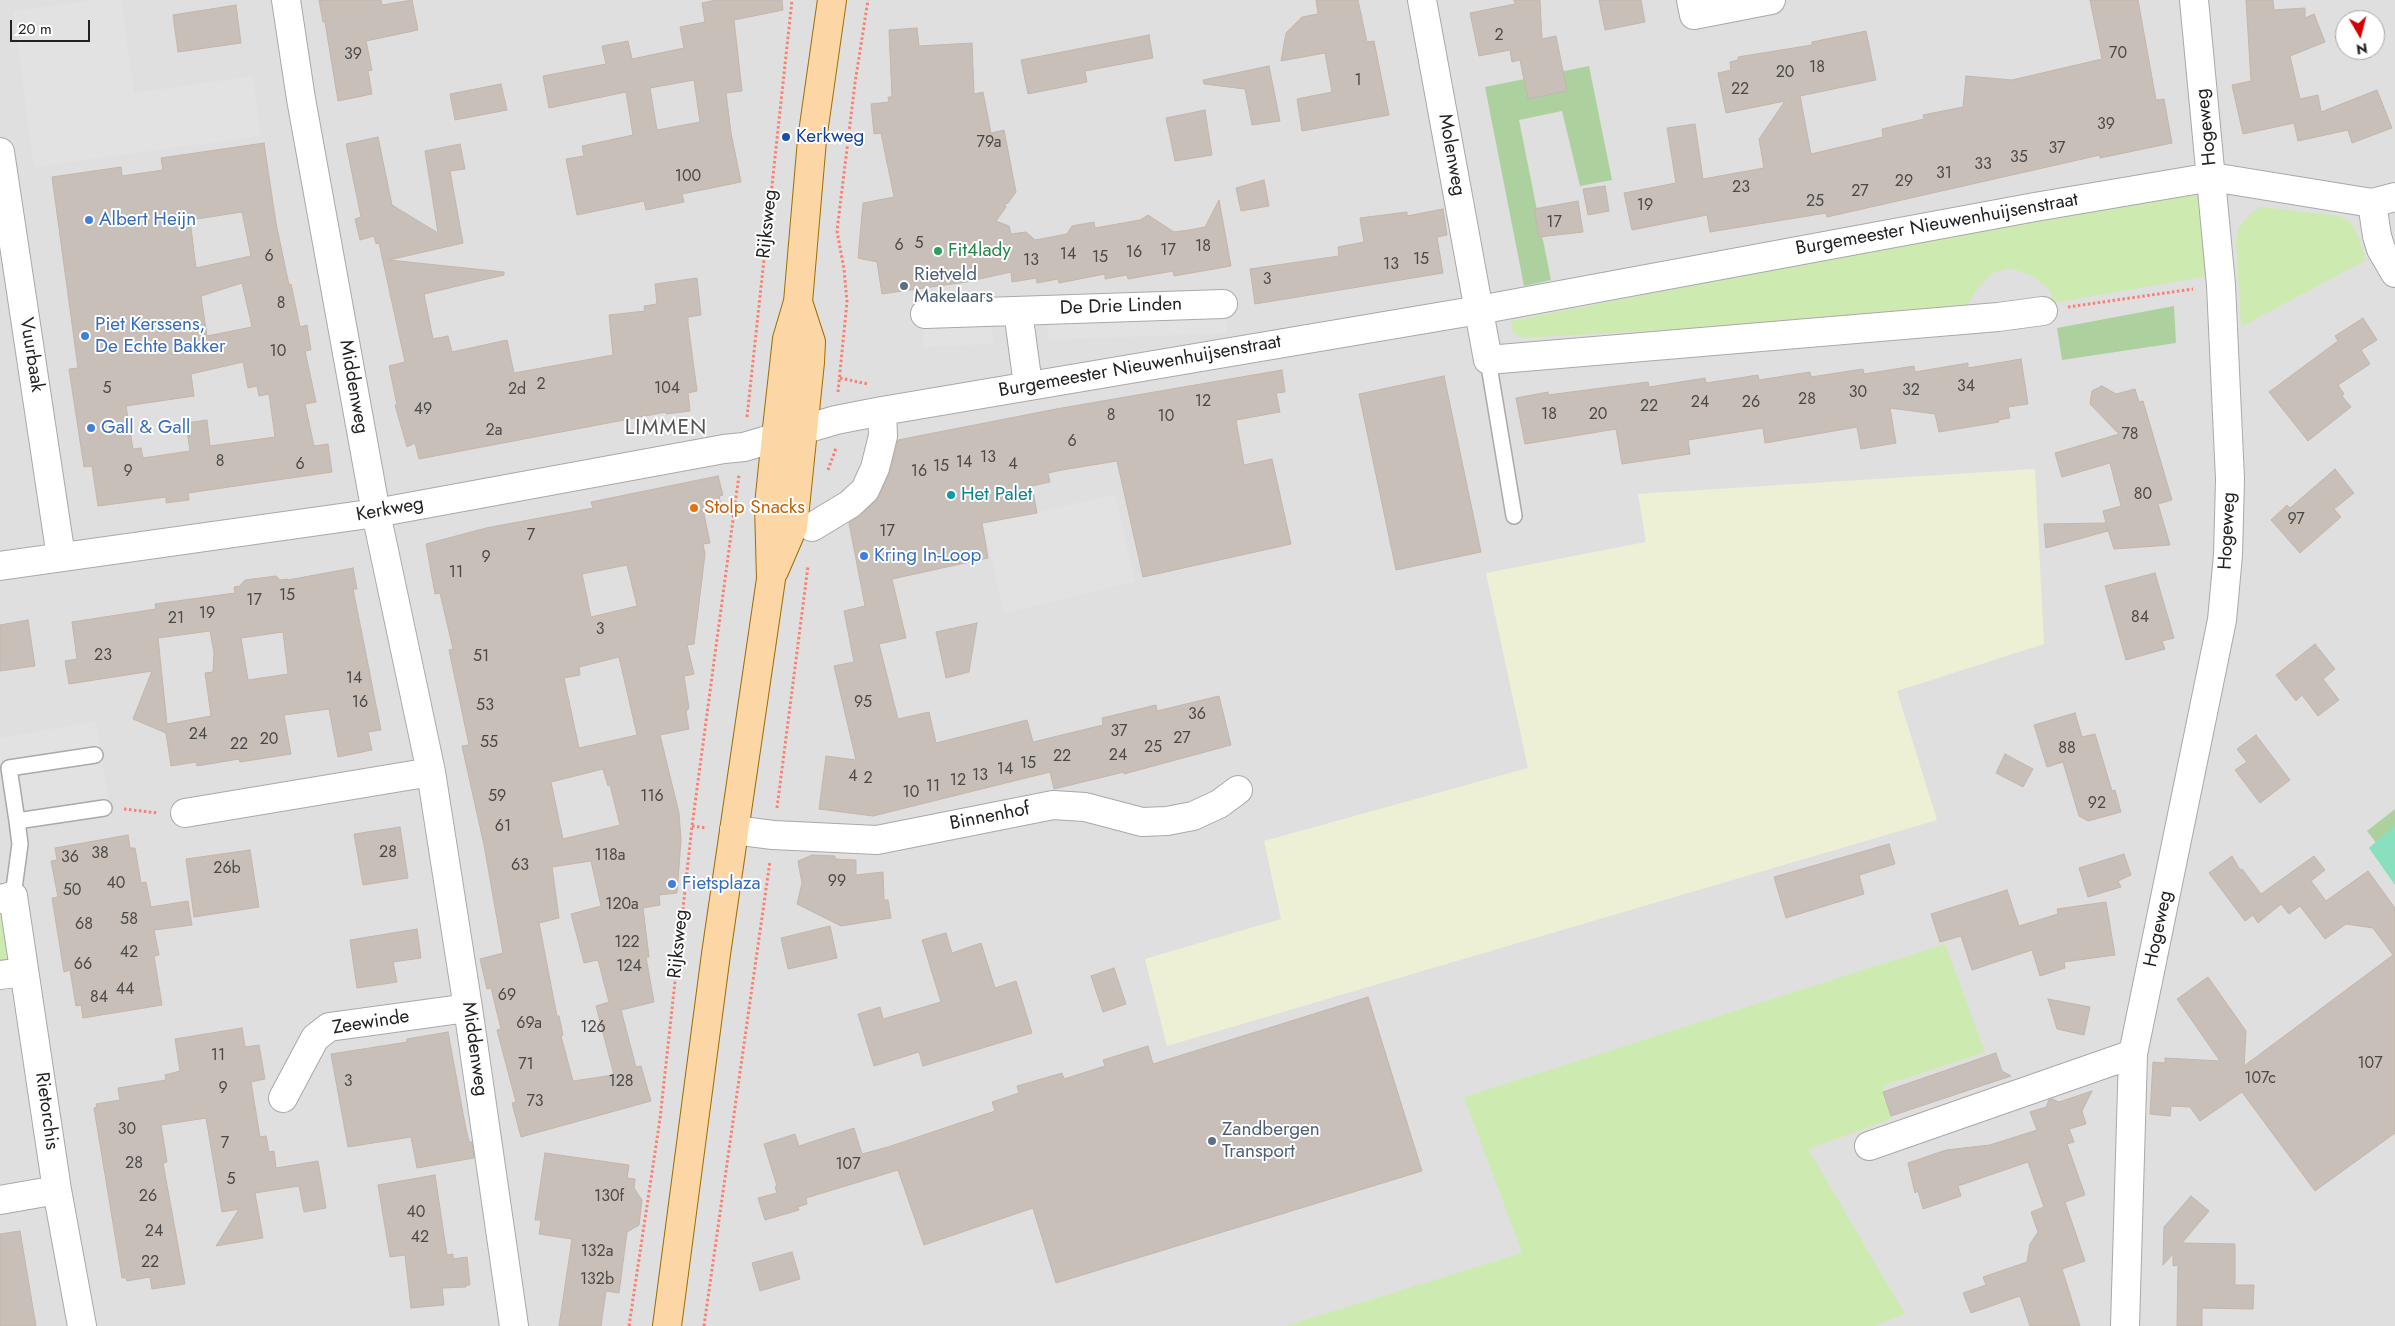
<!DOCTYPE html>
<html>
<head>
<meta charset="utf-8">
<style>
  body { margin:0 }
  #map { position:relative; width:2395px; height:1326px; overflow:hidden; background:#f2efe9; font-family:Jost,sans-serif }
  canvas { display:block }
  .north { position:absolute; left:2335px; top:10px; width:50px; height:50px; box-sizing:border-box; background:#fff; border:1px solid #a7a7a7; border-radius:50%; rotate:172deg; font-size:14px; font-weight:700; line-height:20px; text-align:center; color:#222 }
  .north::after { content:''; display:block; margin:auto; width:18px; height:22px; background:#d40000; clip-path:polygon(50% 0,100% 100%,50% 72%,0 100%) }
  .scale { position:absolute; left:10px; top:20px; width:80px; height:22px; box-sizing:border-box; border:2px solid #222; border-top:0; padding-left:6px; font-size:15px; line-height:18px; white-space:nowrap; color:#222; -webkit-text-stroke:4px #fff; paint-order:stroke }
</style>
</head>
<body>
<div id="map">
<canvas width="2395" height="1326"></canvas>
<div class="north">N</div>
<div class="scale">20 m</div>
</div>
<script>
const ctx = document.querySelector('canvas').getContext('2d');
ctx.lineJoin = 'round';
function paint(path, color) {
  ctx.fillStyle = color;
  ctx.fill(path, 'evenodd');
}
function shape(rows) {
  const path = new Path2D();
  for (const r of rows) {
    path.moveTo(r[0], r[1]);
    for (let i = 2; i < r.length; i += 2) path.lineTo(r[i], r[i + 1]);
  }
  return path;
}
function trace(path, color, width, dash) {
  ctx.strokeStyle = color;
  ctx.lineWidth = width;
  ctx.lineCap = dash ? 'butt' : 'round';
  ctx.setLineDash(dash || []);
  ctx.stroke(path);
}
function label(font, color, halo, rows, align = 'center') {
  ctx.font = font + ' Jost,sans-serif';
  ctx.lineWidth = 4;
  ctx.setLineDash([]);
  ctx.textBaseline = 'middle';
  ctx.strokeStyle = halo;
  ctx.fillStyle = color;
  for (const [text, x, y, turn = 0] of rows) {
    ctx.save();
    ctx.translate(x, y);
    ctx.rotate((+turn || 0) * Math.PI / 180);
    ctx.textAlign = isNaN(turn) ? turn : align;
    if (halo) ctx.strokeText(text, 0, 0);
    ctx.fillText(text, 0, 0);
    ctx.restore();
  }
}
paint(shape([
  [0,0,2395,0,2395,1326,0,1326],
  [2345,20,2375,20,2375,50,2345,50]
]), '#e0dfdf');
paint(shape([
  [2035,469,2044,644,1897,691,1937,820,1167,1046,1145,959,1281,919,1264,841,1528,768,1486,573,1646,542,1638,494]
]), '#eef0d5');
paint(shape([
  [2183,192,2202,199,2209,276,2053,303,2050,290,2031,275,2009,268,1991,274,1979,287,1965,308,1947,314,1522,338,1513,332,1511,321,2162,194],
  [2261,207,2340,216,2351,223,2357,233,2366,260,2241,327,2236,240,2238,229,2249,215],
  [0,915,2,916,10,956,0,964],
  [1945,944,1985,1052,1883,1086,1891,1119,1808,1149,1905,1314,1874,1326,1285,1326,1522,1253,1464,1097]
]), '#cdebb0');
paint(shape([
  [1589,66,1612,180,1580,186,1562,111,1519,120,1551,280,1524,286,1485,87],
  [2174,306,2176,343,2062,360,2057,328],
  [2395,809,2395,867,2367,831]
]), '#add19e');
paint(shape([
  [2395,825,2395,885,2369,848]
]), '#88e0be');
paint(shape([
  [96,0,121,0,134,93,253,76,261,136,34,167,13,11],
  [1226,311,1227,333,1048,340,1047,317],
  [992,325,993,344,923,347,923,328],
  [1115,494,1135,582,1004,613,984,525],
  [96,721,111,815,12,832,0,768,0,738]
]), '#e2e2e2');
const building = shape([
  [319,0,381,0,382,5,412,0,418,30,366,41,372,70,368,71,372,94,338,101,325,22,323,22,319,0],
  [716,0,782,0,783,10,734,20,742,91,726,93,731,133,741,182,682,194,684,202,646,210,644,201,577,215,566,159,584,156,582,146,633,135,626,92,549,108,543,76,606,64,602,46,628,41,632,59,684,48,680,27,705,22,702,3,716,0],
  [694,80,700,122,657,130,650,88,694,80],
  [1316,0,1358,0,1367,42,1374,41,1389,115,1302,131,1297,99,1332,92,1325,53,1281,61,1286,33,1302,17,1318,14,1316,0],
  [1514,0,1540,0,1542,39,1556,36,1567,91,1528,99,1520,60,1512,62,1510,50,1479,56,1470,13,1515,4,1514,0],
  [1599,0,1641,0,1645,22,1605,30,1599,0],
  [2090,0,2138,0,2156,100,2164,99,2172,143,2100,158,2100,155,1827,217,1826,213,1710,232,1707,215,1632,230,1624,193,1676,183,1667,128,1695,124,1703,179,1764,168,1759,139,1785,101,1726,113,1718,73,1731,70,1730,62,1738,60,1738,57,1812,45,1812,42,1866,31,1876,80,1800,96,1811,154,1883,137,1882,129,1924,119,1923,115,1963,107,1966,76,2012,80,2102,59,2090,0],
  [2246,0,2273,0,2274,10,2305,8,2305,18,2314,14,2325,42,2290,56,2300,99,2318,95,2321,112,2377,90,2392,128,2352,143,2348,130,2298,141,2294,123,2243,134,2232,85,2251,81,2246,0],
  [236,5,241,43,178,52,173,15,236,5],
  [917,28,919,46,972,43,974,94,983,92,991,133,1004,130,1016,192,1008,203,1005,204,1006,207,996,221,1009,226,1011,234,1026,232,1035,240,1067,234,1072,226,1094,222,1095,228,1140,220,1148,215,1174,232,1189,230,1205,227,1219,200,1231,266,1174,276,1173,271,1128,279,1127,275,1105,279,1105,274,1059,283,1058,279,1037,283,1036,278,1012,282,1011,272,966,282,882,294,877,262,858,258,863,203,894,197,881,133,874,134,871,104,889,102,888,97,892,97,889,30,917,28],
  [1149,35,1153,58,1085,71,1087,82,1028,94,1021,60,1149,35],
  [1269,66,1280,121,1252,125,1245,89,1204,84,1203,80,1269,66],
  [501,84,507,110,455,120,450,94,501,84],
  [1205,110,1212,155,1175,161,1166,118,1205,110],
  [378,137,392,205,438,233,425,151,460,144,465,169,450,171,463,243,389,260,504,272,504,275,424,294,433,339,448,336,452,352,507,340,514,373,613,355,609,315,645,311,644,306,657,304,655,284,697,278,701,315,688,317,688,323,697,391,688,393,690,411,666,414,666,412,419,459,415,443,407,447,395,405,397,405,389,366,405,362,379,243,376,244,374,236,360,240,355,219,361,217,346,144,378,137],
  [264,143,276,223,289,285,291,284,300,327,307,325,311,350,305,351,316,402,305,404,314,446,328,444,332,472,188,493,189,500,166,503,166,497,98,506,92,466,84,467,69,369,78,368,52,177,121,167,122,176,163,170,161,158,264,143],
  [242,212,251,256,196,268,190,220,242,212],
  [242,283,252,327,207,336,201,296,242,283],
  [243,362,248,388,257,386,259,396,269,394,275,437,210,446,207,420,186,423,190,451,143,458,141,448,133,449,126,406,194,396,191,374,243,362],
  [1264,180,1269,206,1241,211,1236,188,1264,180],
  [1605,186,1609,211,1588,215,1583,189,1605,186],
  [1578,201,1583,232,1539,237,1534,209,1578,201],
  [1443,209,1447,235,1437,237,1443,273,1255,304,1250,269,1339,256,1338,247,1364,242,1360,218,1407,212,1407,216,1443,209],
  [2363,318,2377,340,2361,350,2370,364,2338,385,2344,394,2342,396,2351,407,2308,441,2269,392,2338,341,2335,336,2363,318],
  [2021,359,2028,404,2008,407,2010,418,1998,420,1999,422,1939,432,1935,414,1890,408,1896,443,1861,449,1857,427,1765,443,1763,428,1688,440,1690,454,1622,464,1616,429,1525,444,1516,398,1548,392,1548,395,1648,382,1649,387,1705,378,1706,383,1758,375,1759,380,1810,372,1811,377,1863,369,1864,374,1914,366,1915,372,1968,363,1968,368,2021,359],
  [1282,370,1285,392,1276,393,1280,412,1236,420,1244,465,1272,459,1291,544,1143,577,1117,461,1062,470,1048,473,1050,482,1032,486,1037,513,982,523,988,558,892,579,906,638,879,644,898,719,929,712,936,743,1027,720,1033,742,1103,725,1102,718,1156,705,1157,711,1219,696,1231,745,1124,774,1124,772,1054,789,1050,772,873,816,819,809,826,756,856,760,834,666,854,662,844,611,865,606,849,523,861,515,879,497,890,472,898,440,1056,409,1282,370],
  [1444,376,1481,552,1396,570,1359,394,1444,376],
  [2102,386,2116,394,2135,389,2139,402,2143,401,2172,500,2158,504,2170,545,2114,549,2107,527,2108,531,2046,548,2044,524,2106,523,2103,511,2121,506,2110,463,2062,477,2055,453,2119,434,2090,404,2092,391,2102,386],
  [2335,469,2354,493,2334,509,2341,517,2300,553,2271,520,2287,505,2290,508,2335,469],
  [718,476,723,495,719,496,722,510,704,514,710,543,703,544,705,554,694,644,687,645,694,674,684,676,689,708,686,712,689,729,660,735,679,813,681,840,677,893,659,895,660,905,643,908,649,957,646,957,654,1002,621,1010,636,1067,641,1066,651,1101,521,1137,512,1103,516,1102,497,1030,501,1029,491,988,487,989,480,959,503,953,484,845,462,746,469,745,449,650,453,649,440,593,435,594,426,544,486,528,593,508,591,502,718,476],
  [627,565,637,606,591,617,582,574,627,565],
  [619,657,637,735,579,748,564,678,580,675,579,667,619,657],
  [603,769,608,786,610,785,620,825,563,839,551,782,603,769],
  [591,861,601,906,571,914,584,963,598,960,609,1002,596,1006,614,1075,573,1081,561,1036,563,1035,559,1016,557,1016,539,923,559,918,552,867,591,861],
  [353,568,357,589,353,589,381,730,368,732,372,750,338,757,329,709,284,715,291,754,240,762,239,759,197,766,196,762,171,766,166,733,133,719,152,671,69,684,65,661,77,659,72,622,156,609,155,604,235,593,234,587,240,586,245,580,276,576,280,580,287,579,288,580,353,568],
  [210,631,214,653,213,672,205,673,211,716,167,724,158,638,210,631],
  [283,632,288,674,248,680,241,638,283,632],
  [2155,573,2174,638,2162,641,2165,649,2126,660,2105,586,2155,573],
  [28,620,35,666,0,671,0,625,28,620],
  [977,623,969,672,946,678,936,632,977,623],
  [2315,644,2335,669,2323,679,2339,700,2318,716,2302,695,2296,701,2276,675,2315,644],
  [2075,713,2082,737,2095,734,2112,791,2115,790,2121,812,2088,821,2079,816,2063,762,2047,767,2034,725,2075,713],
  [2256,735,2290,780,2260,803,2235,770,2247,762,2237,749,2256,735],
  [2005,754,2033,769,2023,787,1996,773,2005,754],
  [400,827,408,878,363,885,354,834,400,827],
  [128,835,130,848,135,848,141,883,146,882,151,907,188,901,192,925,154,930,159,955,154,956,162,1005,83,1018,81,1005,76,1006,70,970,64,972,52,898,58,897,51,861,57,860,55,848,128,835],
  [1889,844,1895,864,1859,875,1864,894,1786,918,1774,877,1889,844],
  [250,850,259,907,194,917,186,859,250,850],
  [2124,854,2131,875,2118,881,2121,887,2088,897,2079,868,2124,854],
  [812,855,835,856,835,859,856,860,856,875,883,872,884,900,888,900,891,918,841,926,797,904,802,883,798,861,812,855],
  [2232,856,2240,870,2242,869,2261,894,2314,856,2325,870,2311,881,2326,901,2368,871,2395,908,2395,1133,2315,1191,2242,1092,2200,1121,2190,1107,2171,1106,2170,1116,2150,1114,2153,1062,2165,1063,2165,1058,2220,1061,2177,999,2208,977,2246,1031,2244,1066,2393,955,2373,928,2346,924,2325,939,2300,906,2289,914,2281,904,2258,923,2253,915,2245,921,2209,873,2232,856],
  [2007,890,2019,926,2058,914,2057,909,2106,902,2115,955,2064,962,2065,968,2040,976,2032,950,1972,970,1961,936,1940,942,1931,914,2007,890],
  [830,926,837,958,788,969,781,938,830,926],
  [417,929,421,958,393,962,397,982,357,988,350,940,417,929],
  [946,933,952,953,981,943,995,988,1016,981,1032,1033,923,1066,919,1052,874,1066,858,1014,880,1007,883,1019,941,1002,922,940,946,933],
  [1114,968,1126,1004,1103,1012,1091,976,1114,968],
  [1368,997,1422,1171,1056,1283,1033,1208,924,1245,898,1170,806,1198,807,1204,798,1207,799,1210,765,1220,758,1198,777,1193,775,1187,777,1186,764,1144,795,1134,799,1146,854,1128,862,1154,888,1147,995,1111,992,1102,1019,1093,1017,1086,1062,1073,1064,1079,1105,1066,1103,1060,1148,1046,1153,1064,1368,997],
  [2048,999,2090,1007,2084,1035,2057,1029,2048,999],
  [242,1028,245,1047,259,1045,265,1079,251,1082,260,1137,266,1136,269,1152,274,1151,276,1168,318,1161,326,1208,304,1212,299,1186,255,1193,263,1238,216,1246,239,1209,222,1212,206,1118,161,1125,167,1162,163,1163,185,1284,152,1289,150,1277,127,1281,126,1278,122,1278,94,1108,97,1107,96,1104,120,1100,118,1088,166,1080,165,1075,180,1071,175,1039,242,1028],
  [448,1032,465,1124,469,1142,472,1142,474,1158,417,1168,411,1137,348,1147,331,1054,407,1042,407,1039,448,1032],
  [1996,1053,2002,1071,2011,1076,1891,1116,1883,1092,1996,1053],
  [2092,1091,2082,1111,2086,1124,2069,1129,2074,1142,2067,1144,2085,1195,2065,1202,2085,1261,2062,1269,2080,1326,2030,1326,2020,1296,1971,1313,1963,1293,1986,1285,1983,1277,2027,1262,2030,1244,2038,1232,2031,1212,2044,1207,2028,1162,1958,1186,1961,1196,1923,1209,1918,1191,1915,1193,1908,1163,1946,1150,1990,1145,2037,1130,2030,1112,2046,1107,2049,1100,2052,1099,2059,1102,2092,1091],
  [545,1153,629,1165,627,1178,635,1179,634,1188,642,1200,639,1225,627,1232,619,1293,606,1291,601,1326,559,1326,572,1239,539,1234,541,1220,535,1220,545,1153],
  [435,1175,447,1255,453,1254,453,1259,467,1257,470,1285,466,1285,466,1287,442,1288,444,1305,411,1308,405,1255,390,1257,378,1185,435,1175],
  [2191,1196,2209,1211,2182,1243,2235,1244,2235,1285,2254,1285,2253,1309,2202,1308,2202,1326,2177,1326,2178,1265,2173,1266,2173,1254,2163,1265,2164,1227,2191,1196],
  [20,1231,36,1326,0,1326,0,1234,20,1231],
  [792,1252,800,1279,760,1291,752,1263,792,1252]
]);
paint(building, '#c7bfb8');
trace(building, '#c4b6ab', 1);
const lane = shape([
  [1488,360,1514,516],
  [17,821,9,768,95,755],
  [13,896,20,844,17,821,104,808]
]);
const street = shape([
  [286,0,301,99,376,513,431,772,468,1008,514,1326],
  [1422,0,1488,360,1998,317,2043,311],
  [1691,0,1694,15,1771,0],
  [0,152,61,557],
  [2372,203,2377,236,2381,249,2395,273],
  [1018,311,1028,385],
  [925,314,1223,304],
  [812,527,850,504,865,490,875,468,883,436,882,411],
  [0,566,376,513,724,449,744,447,836,420,882,411,1479,310,2035,207,2212,177,2372,203,2395,197],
  [185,813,431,772],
  [734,830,773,835,877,840,1053,805,1085,807,1142,822,1167,821,1193,816,1219,804,1238,790],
  [0,899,13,896,57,1190,82,1326],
  [0,975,23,972],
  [283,1098,315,1038,329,1027,468,1008],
  [1869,1146,2133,1054],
  [0,1200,57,1190],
  [2125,1326,2133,1054,2222,620,2228,555,2230,479,2221,285,2194,0]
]);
const primary = shape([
  [774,571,793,527,810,362,811,342,798,302],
  [667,1326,716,954,771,579,769,505,776,437,787,339,798,302,812,140,832,0]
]);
trace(lane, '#a9a9a9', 18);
trace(street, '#a9a9a9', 30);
trace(primary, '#a06b00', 30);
trace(shape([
  [2068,307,2193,289],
  [840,378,868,384],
  [838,392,847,302,844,269,837,231,855,83,868,0],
  [747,417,792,0],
  [828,470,836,448],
  [777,808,808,566],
  [124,809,158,813],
  [692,826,707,828],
  [629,1326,660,1119,692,826,739,475],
  [704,1326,770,861]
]), '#fa8072', 3, [2.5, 2.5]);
trace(lane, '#fff', 15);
trace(street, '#fff', 28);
trace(primary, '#fcd6a4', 28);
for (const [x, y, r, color] of [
  [786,137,5,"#1a4fb4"],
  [89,220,5,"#3f7fe0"],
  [938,251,5,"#2e9e5b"],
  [904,286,5,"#5c6f8a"],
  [85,336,5,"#3f7fe0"],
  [91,428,5,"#3f7fe0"],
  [951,495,5,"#0f9aa8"],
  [694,508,5,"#e8710a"],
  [864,556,5,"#3f7fe0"],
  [672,884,5,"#3f7fe0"],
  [1212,1141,5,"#5c6f8a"]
]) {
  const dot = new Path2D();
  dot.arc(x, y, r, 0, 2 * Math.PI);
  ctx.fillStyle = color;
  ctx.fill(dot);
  trace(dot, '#fff', 2);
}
label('16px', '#4b4948', null, [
  ["2",1499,36],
  ["70",2118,54],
  ["39",353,55],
  ["18",1817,68],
  ["20",1785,73],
  ["1",1358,81],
  ["22",1740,90],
  ["39",2106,125],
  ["79a",989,143],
  ["37",2057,149],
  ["35",2019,158],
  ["33",1983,165],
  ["31",1944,174],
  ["100",688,177],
  ["29",1904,182],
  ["23",1741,188],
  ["27",1860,192],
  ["25",1815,202],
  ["19",1645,206],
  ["17",1554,223],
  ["5",919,244],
  ["6",899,246],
  ["18",1203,247],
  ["17",1168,251],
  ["16",1134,253],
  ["14",1068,255],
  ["6",269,257],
  ["15",1100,258],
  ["15",1421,260],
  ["13",1031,261],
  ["13",1391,265],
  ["3",1267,280],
  ["8",281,304],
  ["10",278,352],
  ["2",541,385],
  ["34",1966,387],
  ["5",107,389],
  ["104",667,389],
  ["2d",517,390],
  ["32",1911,391],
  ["30",1858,393],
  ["28",1807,400],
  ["12",1203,402],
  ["24",1700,403],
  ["26",1751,403],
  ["22",1649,407],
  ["49",423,410],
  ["18",1549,415],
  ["20",1598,415],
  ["8",1111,416],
  ["10",1166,417],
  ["2a",494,431],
  ["78",2130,435],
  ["6",1072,442],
  ["13",988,458],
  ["8",220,462],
  ["14",964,463],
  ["6",300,465],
  ["4",1013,465],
  ["15",941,467],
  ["9",128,472],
  ["16",919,472],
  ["80",2143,495],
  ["97",2296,520],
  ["17",887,532],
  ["7",531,536],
  ["9",486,558],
  ["11",456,573],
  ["15",287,596],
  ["17",254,601],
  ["19",207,614],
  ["84",2140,618],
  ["21",176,619],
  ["3",600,630],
  ["23",103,656],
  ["51",481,657],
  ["14",354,679],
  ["16",360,703],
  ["95",863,703],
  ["53",485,706],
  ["36",1197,715],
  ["37",1119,732],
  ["24",198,735],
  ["27",1182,739],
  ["20",269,740],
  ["55",489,743],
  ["22",239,745],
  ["25",1153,748],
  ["88",2067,749],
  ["24",1118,756],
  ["22",1062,757],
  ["15",1028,764],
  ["14",1005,770],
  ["13",980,776],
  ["4",853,777],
  ["2",868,779],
  ["12",958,781],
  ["11",933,787],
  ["10",911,793],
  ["59",497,797],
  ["116",652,797],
  ["92",2097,804],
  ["61",503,827],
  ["28",388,853],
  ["38",100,854],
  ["118a",610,856],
  ["36",70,858],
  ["63",520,866],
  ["26b",227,869],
  ["99",837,882],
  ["40",116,884],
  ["50",72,891],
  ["120a",622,905],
  ["58",129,920],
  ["68",84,925],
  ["122",627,943],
  ["42",129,953],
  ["66",83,965],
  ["124",629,967],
  ["44",125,990],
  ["69",507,996],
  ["84",99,998],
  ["69a",529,1024],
  ["126",593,1028],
  ["11",218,1056],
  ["107",2370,1064],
  ["71",526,1065],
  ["107c",2260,1079],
  ["3",348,1082],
  ["128",621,1082],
  ["9",223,1089],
  ["73",535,1102],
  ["30",127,1130],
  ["7",225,1144],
  ["28",134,1164],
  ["107",848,1165],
  ["5",231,1180],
  ["26",148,1197],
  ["130f",609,1197],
  ["40",416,1213],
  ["24",154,1232],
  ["42",420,1238],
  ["132a",597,1252],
  ["22",150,1263],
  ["132b",597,1280]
]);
label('19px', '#222', '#fff', [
  ["Hogeweg",2207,127,-96],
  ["Molenweg",1451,155,80],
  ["Rijksweg",768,224,-84],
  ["Burgemeester Nieuwenhuijsenstraat",1937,225,-10],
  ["De Drie Linden",1121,307,-2],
  ["Vuurbaak",31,355,81],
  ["Burgemeester Nieuwenhuijsenstraat",1140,367,-10],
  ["Middenweg",353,387,80],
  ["Kerkweg",390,510,-10],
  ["Hogeweg",2228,531,-87],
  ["Binnenhof",990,817,-11],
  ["Hogeweg",2159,929,-78],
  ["Rijksweg",679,944,-84],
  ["Zeewinde",371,1023,-9],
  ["Middenweg",474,1049,82],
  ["Rietorchis",46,1111,82]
]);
label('19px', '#164399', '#fff', [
  ["Kerkweg",796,137]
], 'left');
label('19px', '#366cbe', '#fff', [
  ["Albert Heijn",99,220],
  ["Piet Kerssens,",95,325],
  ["De Echte Bakker",95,347],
  ["Gall & Gall",101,428],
  ["Kring In-Loop",874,556],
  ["Fietsplaza",682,884]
], 'left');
label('19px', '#27864d', '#fff', [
  ["Fit4lady",948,251]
], 'left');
label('19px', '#4e5e75', '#fff', [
  ["Rietveld",914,275],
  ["Makelaars",914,297],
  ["Zandbergen",1222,1130],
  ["Transport",1222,1152]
], 'left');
label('19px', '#0d838f', '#fff', [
  ["Het Palet",961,495]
], 'left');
label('19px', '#c56008', '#fff', [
  ["Stolp Snacks",704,508]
], 'left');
ctx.letterSpacing = '1px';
label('21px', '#555', '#fff', [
  ["LIMMEN",666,429]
]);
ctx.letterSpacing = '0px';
</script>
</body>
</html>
